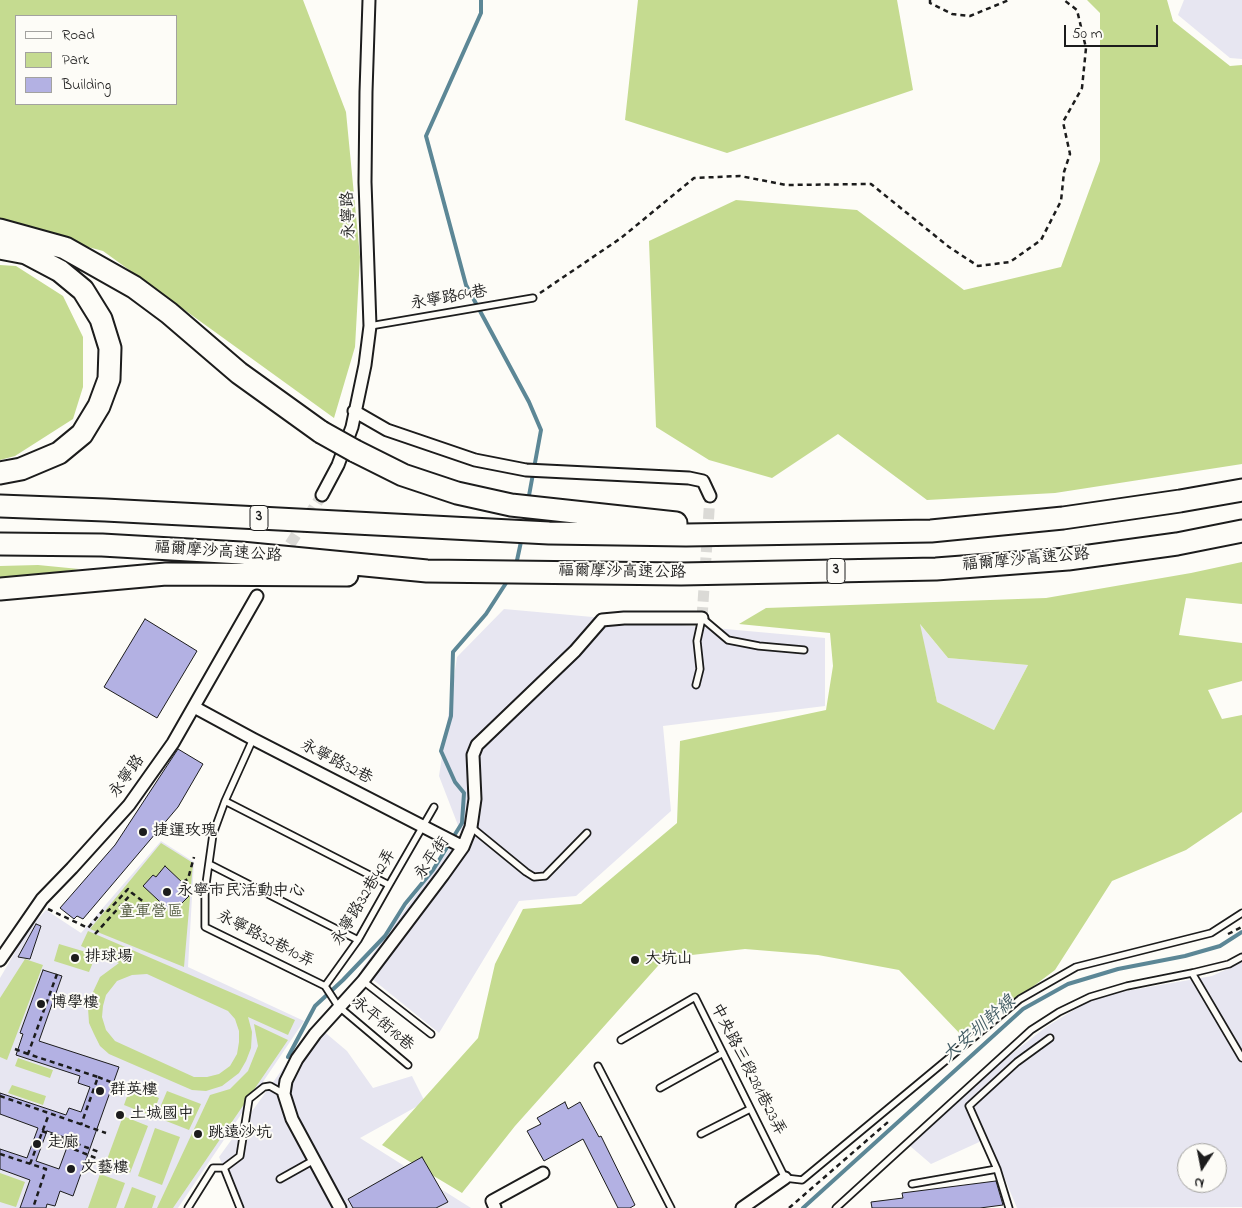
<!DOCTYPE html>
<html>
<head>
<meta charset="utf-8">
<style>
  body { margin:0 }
  #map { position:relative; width:1242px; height:1208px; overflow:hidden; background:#fdfcf7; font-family:"Indie Flower",sans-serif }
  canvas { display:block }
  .legend { position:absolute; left:15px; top:15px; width:162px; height:90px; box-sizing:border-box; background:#fdfcf7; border:1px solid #a3a29f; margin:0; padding:6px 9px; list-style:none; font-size:15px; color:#1c1c1c }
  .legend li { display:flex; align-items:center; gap:10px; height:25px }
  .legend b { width:25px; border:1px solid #a3a29f }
  .north { position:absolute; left:1177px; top:1143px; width:50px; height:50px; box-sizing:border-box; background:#fdfcf7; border:1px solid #a3a29f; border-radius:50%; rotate:191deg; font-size:14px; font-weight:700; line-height:20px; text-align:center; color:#1c1c1c }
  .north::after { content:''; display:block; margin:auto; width:18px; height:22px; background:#1c1c1c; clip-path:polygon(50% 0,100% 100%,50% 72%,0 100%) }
  .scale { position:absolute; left:1064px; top:25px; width:94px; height:22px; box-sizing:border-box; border:2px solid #1c1c1c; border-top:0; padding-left:6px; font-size:15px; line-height:18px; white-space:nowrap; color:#1c1c1c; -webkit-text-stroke:4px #fdfcf7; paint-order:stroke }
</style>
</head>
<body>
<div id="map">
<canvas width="1242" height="1208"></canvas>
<ul class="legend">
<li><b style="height:6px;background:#fdfcf7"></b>Road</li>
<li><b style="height:14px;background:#c5db90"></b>Park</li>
<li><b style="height:14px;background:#b3b1e3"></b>Building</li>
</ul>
<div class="north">N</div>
<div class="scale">50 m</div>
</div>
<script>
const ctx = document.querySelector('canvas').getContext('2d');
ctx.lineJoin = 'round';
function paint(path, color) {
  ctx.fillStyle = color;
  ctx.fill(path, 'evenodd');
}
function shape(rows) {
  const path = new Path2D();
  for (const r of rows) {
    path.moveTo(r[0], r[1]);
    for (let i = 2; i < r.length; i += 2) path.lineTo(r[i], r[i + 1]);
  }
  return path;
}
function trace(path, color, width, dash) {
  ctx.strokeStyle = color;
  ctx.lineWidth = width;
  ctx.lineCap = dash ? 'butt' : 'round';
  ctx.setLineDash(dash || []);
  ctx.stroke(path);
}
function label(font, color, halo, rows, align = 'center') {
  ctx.font = font + ' "Indie Flower","LXGW WenKai TC",sans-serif';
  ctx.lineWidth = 4;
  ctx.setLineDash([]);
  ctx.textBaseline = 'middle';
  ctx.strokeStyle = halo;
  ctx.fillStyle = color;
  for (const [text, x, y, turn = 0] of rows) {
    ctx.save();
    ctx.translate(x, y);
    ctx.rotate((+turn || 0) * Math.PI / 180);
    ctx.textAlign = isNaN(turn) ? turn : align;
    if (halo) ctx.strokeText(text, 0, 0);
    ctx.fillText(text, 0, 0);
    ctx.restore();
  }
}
paint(shape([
  [1184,0,1242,0,1242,59,1230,58,1178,15],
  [504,609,825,638,825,706,663,726,671,811,576,896,519,901,439,1033,361,970,461,833,439,776,457,657],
  [919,623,948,658,1028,665,994,730,937,702],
  [161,841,194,862,188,967,304,1021,178,1208,0,1208,0,978,28,930,46,910,81,933],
  [1242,962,1242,1207,1017,1208,988,1138,931,1164,910,1146,999,1064,1046,1027,1087,1002,1126,991,1212,976],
  [1187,1153,1217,1153,1217,1183,1187,1183],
  [315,1024,347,1051,373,1088,412,1076,425,1102,360,1138,471,1208,242,1208,219,1157]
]), '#e7e6f1');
paint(shape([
  [0,0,303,0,346,112,360,257,355,347,334,418,103,251,0,223],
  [16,16,176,16,176,104,16,104],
  [638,0,897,0,913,90,727,153,625,120],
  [1087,0,1167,0,1173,21,1230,66,1242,65,1242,464,1055,493,927,500,838,434,772,478,709,460,656,427,649,241,736,200,857,210,964,290,1061,267,1100,161,1100,13],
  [0,265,16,266,63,296,83,337,83,387,73,419,15,456,0,460],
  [1242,562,1242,604,1186,598,1179,635,1242,643,1242,681,1208,690,1222,719,1242,715,1242,812,1186,850,1112,881,1055,970,964,1038,899,970,818,955,745,949,665,958,515,1126,462,1193,382,1145,478,1038,495,964,523,909,581,904,677,823,680,741,826,710,833,666,830,633,739,624,766,608,1046,598,1191,573],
  [920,624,948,658,1028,665,994,730,937,702],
  [38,565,79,569,36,576,0,577,0,566],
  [161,843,193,863,184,967,90,929],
  [88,931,295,1020,288,1035,248,1017,252,1032,251,1048,246,1061,239,1073,222,1086,206,1091,192,1090,109,1054,100,1046,94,1034,89,1023,88,1008,93,992,100,977,119,963,81,946],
  [147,974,228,1011,235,1019,239,1031,239,1042,237,1054,230,1066,219,1074,207,1077,194,1077,115,1041,106,1030,102,1017,103,1006,106,995,117,981,132,975],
  [59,944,96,955,89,972,54,961],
  [25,959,43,965,7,1060,0,1057,0,998],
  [254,1024,288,1040,173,1208,157,1208,210,1095,230,1089,248,1071,258,1046],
  [18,1058,53,1070,50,1078,15,1066],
  [12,1085,46,1096,43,1105,8,1093],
  [131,1085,159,1098,152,1116,124,1105],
  [167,1091,201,1104,189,1130,156,1117],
  [123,1116,148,1126,130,1173,105,1165],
  [155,1128,180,1137,162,1185,138,1176],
  [0,1173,25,1182,16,1207,0,1202],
  [100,1174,125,1183,116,1208,88,1208],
  [132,1187,156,1196,152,1208,124,1208]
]), '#c5db90');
trace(shape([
  [481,0,481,13,426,136,466,285,529,402,541,430,528,501],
  [516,565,522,537],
  [288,1057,315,1006,343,980,385,936,405,904,433,870,462,823,464,793,455,782,441,751,451,716,453,652,486,614,508,580],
  [803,1208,1023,1009,1068,984,1118,969,1185,956,1220,946,1242,932]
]), '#5c8796', 4);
const building = shape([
  [145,619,197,651,157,718,104,687,145,619],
  [178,749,203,764,178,807,83,919,77,916,74,919,60,908,115,845,178,749],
  [165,866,185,885,181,889,189,896,172,913,143,886,153,875,156,877,165,866],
  [36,924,41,926,30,959,18,957,36,924],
  [43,970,62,976,39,1041,119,1067,73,1196,60,1191,55,1206,47,1204,46,1208,20,1208,30,1180,0,1169,0,1149,27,1158,38,1128,0,1114,0,1093,66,1115,69,1108,81,1112,90,1087,78,1083,80,1076,16,1055,23,1034,20,1033,43,970],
  [47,1131,70,1139,59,1169,36,1161,47,1131],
  [565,1102,568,1109,580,1102,599,1137,601,1136,635,1205,630,1208,618,1208,583,1139,544,1161,527,1131,541,1124,537,1118,565,1102],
  [422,1157,448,1202,436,1208,353,1208,348,1199,422,1157],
  [996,1181,1003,1205,980,1208,872,1208,871,1202,903,1198,902,1193,996,1181]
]);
paint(building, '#b3b1e3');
trace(building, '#1c1c1c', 1);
trace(shape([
  [281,558,322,495],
  [702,618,710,496]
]), '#dbdad6', 11, [11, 5.5]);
const service = shape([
  [370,326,533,298],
  [696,685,700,669,697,641,702,618,728,640,759,646,804,650],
  [253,739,225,801,213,834,205,891,205,927,325,986],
  [225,801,389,885],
  [471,827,526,872,534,877,545,876,587,833],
  [209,864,358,940],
  [1192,973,1242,1058],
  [363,981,431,1034],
  [621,1040,695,997,785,1178,802,1180,1020,999,1076,967,1211,933,1242,913],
  [408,1065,338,1006,325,986,358,940,389,885,434,807],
  [598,1066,671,1208],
  [660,1088,723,1053],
  [701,1134,750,1109],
  [224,1168,240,1208],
  [280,1179,314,1160],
  [912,1184,997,1169],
  [188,1208,213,1168,224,1168,240,1156,249,1099,264,1087,270,1086,284,1094],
  [836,1208,1031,1030,1059,1012,1090,997,1127,986,1192,973,1229,964,1242,957],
  [1009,1208,997,1169,969,1106,1017,1062,1050,1038]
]);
const minor = shape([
  [354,411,387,430,475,460,526,470,689,478,703,481,710,496],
  [322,495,338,465,352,427,365,365,370,326,365,182,366,92,369,0],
  [194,707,253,739,463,847],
  [0,960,42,899,72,868,129,805,173,743,257,596],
  [340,1208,292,1119,284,1094,286,1081,297,1059,315,1034,363,981,443,875,463,847,471,827,475,799,473,755,477,745,575,651,602,620,624,618,702,618],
  [495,1208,492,1201,543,1173],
  [742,1208,785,1178]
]);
const motorway = shape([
  [0,230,65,248,134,287,169,313,239,373,321,432],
  [0,248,26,253,60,271,83,290,101,319,110,348,109,379,99,406,82,434,59,453,21,469,0,473],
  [355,451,403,475,457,493,511,505,676,523],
  [0,506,105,510,549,533,686,535,931,531,1063,518,1180,501,1242,490],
  [0,544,102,545,241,553,427,571,681,574,936,569,1068,559,1177,544,1242,531],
  [0,589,166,574,347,575]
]);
trace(service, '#1c1c1c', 9);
trace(minor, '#1c1c1c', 15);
trace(motorway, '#1c1c1c', 25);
trace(shape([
  [930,0,930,3,952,14,970,16,1009,0],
  [540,293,621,238,694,178,740,176,786,185,871,184,949,247,978,266,1010,262,1041,240,1061,201,1064,172,1070,154,1063,122,1082,88,1086,48,1077,10,1064,0],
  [183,882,188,879,194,857],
  [48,909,88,928,104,909,108,911,128,889,132,893],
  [95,934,132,893,157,912,164,905],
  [1228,934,1242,927],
  [57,974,28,1054,98,1077,81,1125],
  [15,1049,28,1054],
  [98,1077,121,1086],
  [0,1096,106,1133],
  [42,1131,99,1152],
  [64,1139,63,1145,96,1158],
  [0,1154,46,1169,33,1208],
  [30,1164,49,1114],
  [789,1208,888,1122]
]), '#1c1c1c', 2.5, [5, 4]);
trace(service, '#fdfcf7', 5.5);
trace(minor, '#fdfcf7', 11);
trace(motorway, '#fdfcf7', 21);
const motorwayBridge = shape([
  [321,432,355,451]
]);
trace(motorwayBridge, '#1c1c1c', 25, []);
trace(motorwayBridge, '#fdfcf7', 21);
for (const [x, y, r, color] of [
  [143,832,5,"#1c1c1c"],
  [167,892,5,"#1c1c1c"],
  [75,958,5,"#1c1c1c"],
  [635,960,5,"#1c1c1c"],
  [41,1004,5,"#1c1c1c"],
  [100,1091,5,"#1c1c1c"],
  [120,1115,5,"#1c1c1c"],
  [198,1134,5,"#1c1c1c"],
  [37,1144,5,"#1c1c1c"],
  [71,1169,5,"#1c1c1c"]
]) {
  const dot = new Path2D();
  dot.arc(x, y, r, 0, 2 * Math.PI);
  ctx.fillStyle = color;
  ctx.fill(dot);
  trace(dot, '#fdfcf7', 2);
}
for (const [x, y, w] of [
  [259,518,18],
  [836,571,18]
]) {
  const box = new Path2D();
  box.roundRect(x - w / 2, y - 12.5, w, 25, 4);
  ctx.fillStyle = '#fdfcf7';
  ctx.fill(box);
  trace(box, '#1c1c1c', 1);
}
label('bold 15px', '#1c1c1c', null, [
  ["3",259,518],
  ["3",836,571]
]);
label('16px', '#1c1c1c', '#fdfcf7', [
  ["永寧路",350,215,-92],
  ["永寧路64巷",449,299,-10],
  ["福爾摩沙高速公路",218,553,4],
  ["福爾摩沙高速公路",1026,561,-5],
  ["福爾摩沙高速公路",622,573,1],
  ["永寧路32巷",336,763,27],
  ["永寧路",128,777,-54],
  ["永平街",433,859,-55],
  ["永寧路32巷42弄",365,898,-59],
  ["永寧路32巷10弄",265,940,27],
  ["永平街18巷",382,1025,40],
  ["中央路三段281巷23弄",747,1070,63]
]);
label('16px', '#1c1c1c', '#fdfcf7', [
  ["捷運玫瑰",153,832],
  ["永寧市民活動中心",177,892],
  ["排球場",85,958],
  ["大坑山",645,960],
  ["博學樓",51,1004],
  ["群英樓",110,1091],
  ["土城國中",130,1115],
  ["跳遠沙坑",208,1134],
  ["走廊",47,1144],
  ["文藝樓",81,1169]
], 'left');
label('16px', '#575f45', '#fdfcf7', [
  ["童軍營區",151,913]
]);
label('italic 18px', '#415b63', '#fdfcf7', [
  ["大安圳幹線",980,1030,-41]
]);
</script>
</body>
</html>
